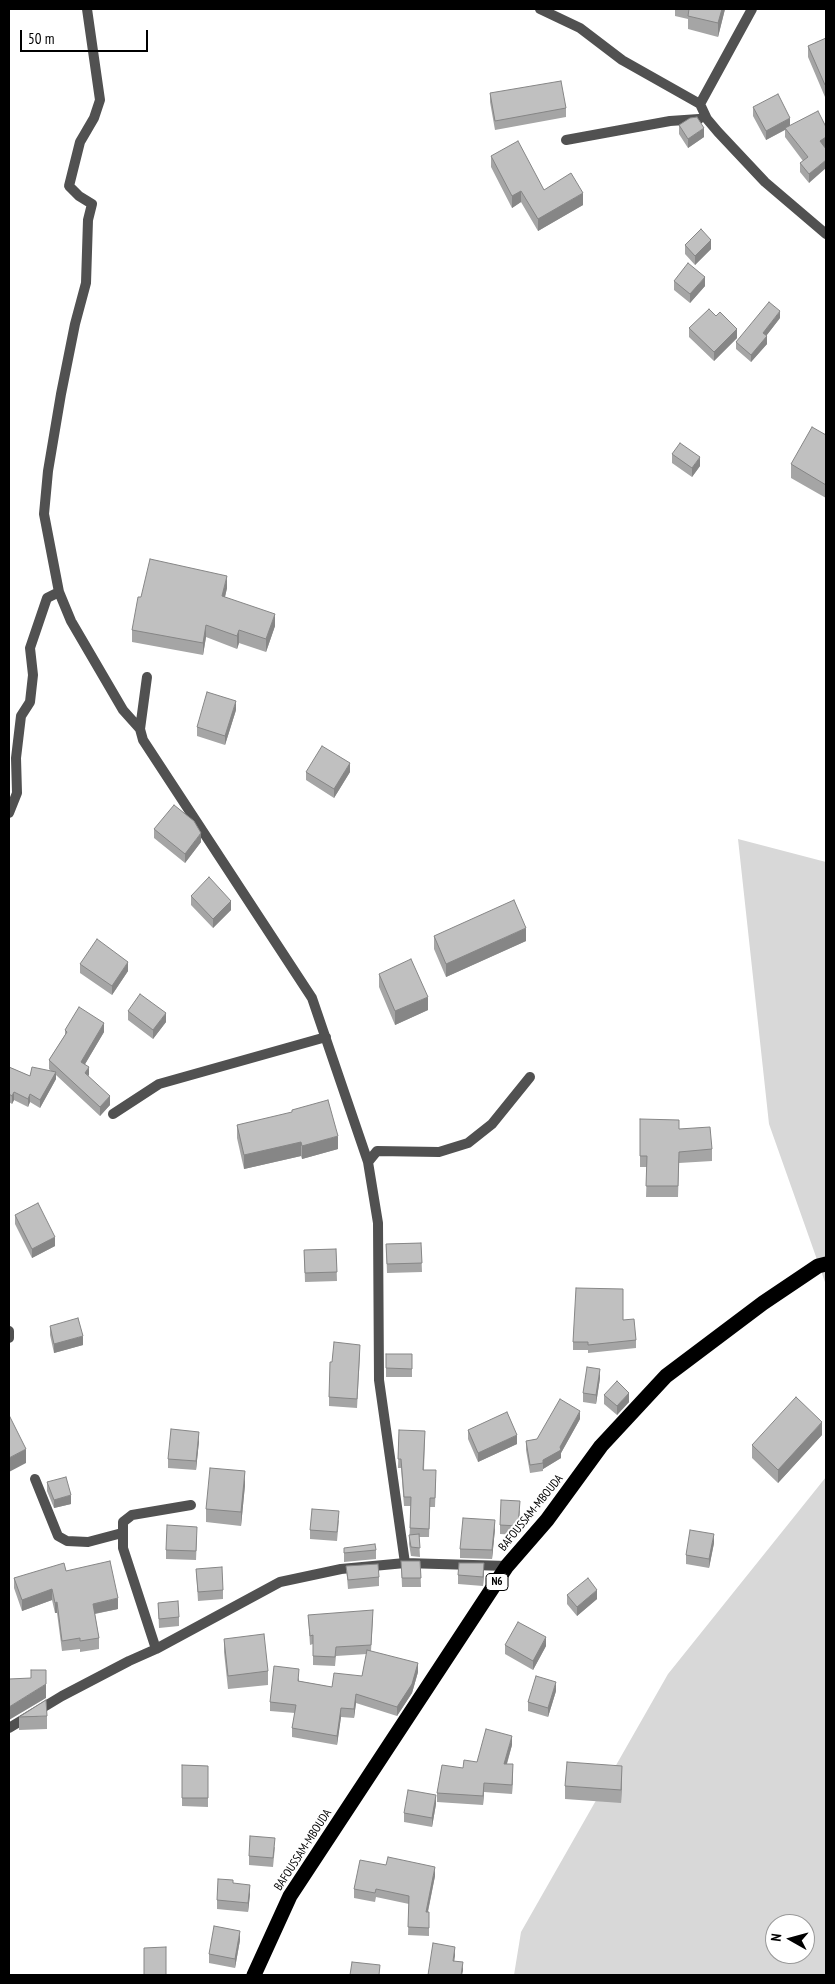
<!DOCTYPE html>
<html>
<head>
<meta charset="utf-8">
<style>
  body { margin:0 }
  #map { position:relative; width:835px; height:1984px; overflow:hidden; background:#fff; font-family:"PT Sans Narrow",sans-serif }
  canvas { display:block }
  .frame { position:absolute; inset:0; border:10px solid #000; pointer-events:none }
  .north { position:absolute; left:765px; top:1914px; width:50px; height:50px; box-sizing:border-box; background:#fff; border:1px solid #999; border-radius:50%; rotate:277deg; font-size:14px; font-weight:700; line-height:20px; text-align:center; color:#000 }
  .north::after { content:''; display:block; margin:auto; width:18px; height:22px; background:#000; clip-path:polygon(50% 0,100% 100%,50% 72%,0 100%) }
  .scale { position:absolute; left:20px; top:30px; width:128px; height:22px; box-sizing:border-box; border:2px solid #000; border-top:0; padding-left:6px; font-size:15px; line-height:18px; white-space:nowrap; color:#000; -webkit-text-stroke:4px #fff; paint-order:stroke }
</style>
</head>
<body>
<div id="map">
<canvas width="835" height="1984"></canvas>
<div class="frame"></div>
<div class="north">N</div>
<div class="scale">50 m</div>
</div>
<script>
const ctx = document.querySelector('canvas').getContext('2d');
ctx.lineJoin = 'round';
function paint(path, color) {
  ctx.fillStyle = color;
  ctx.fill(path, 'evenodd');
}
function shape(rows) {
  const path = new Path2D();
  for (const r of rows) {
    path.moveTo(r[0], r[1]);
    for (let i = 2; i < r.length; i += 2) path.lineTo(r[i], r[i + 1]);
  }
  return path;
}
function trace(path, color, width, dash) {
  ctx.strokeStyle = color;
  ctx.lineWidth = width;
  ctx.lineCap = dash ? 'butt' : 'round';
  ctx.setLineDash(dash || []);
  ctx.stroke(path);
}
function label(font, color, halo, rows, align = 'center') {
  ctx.font = font + ' "PT Sans Narrow",sans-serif';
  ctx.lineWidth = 4;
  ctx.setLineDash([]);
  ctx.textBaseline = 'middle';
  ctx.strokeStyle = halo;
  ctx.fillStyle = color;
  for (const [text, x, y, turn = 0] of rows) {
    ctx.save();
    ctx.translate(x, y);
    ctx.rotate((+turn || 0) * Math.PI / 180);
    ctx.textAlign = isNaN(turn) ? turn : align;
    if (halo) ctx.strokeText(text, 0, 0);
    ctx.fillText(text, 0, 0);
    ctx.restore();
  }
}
paint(shape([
  [738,839,826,862,826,1285,769,1124],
  [826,1477,826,1975,514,1975,521,1932,668,1674],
  [775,1924,805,1924,805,1954,775,1954]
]), '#d8d8d8');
trace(shape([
  [87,9,100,100,94,118,80,142,69,186,79,196,92,204,88,220,86,283,75,324,61,394,48,471,44,514,59,592,71,621,123,710,140,729],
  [540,9,580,28,622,60,700,104,707,119,718,132,765,182,826,234],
  [700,104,752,9],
  [566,140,670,121,699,119],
  [147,677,140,729,143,740,312,998,368,1162,378,1223,379,1380,405,1563],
  [9,813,17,793,16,758,21,716,30,702,33,675,30,648,47,598,59,592],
  [113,1114,159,1084,326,1037],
  [368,1162,377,1151,439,1152,468,1143,492,1124,530,1077],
  [9,1331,9,1338],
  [35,1479,58,1536,67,1541,88,1542,122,1533],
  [156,1649,123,1548,123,1522,132,1515,191,1505],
  [9,1728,62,1696,129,1661,156,1649,280,1582,341,1569,405,1563,507,1566]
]), '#515151', 10);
trace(shape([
  [254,1975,290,1896,507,1566,547,1520,601,1446,666,1376,763,1303,818,1266,826,1264]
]), '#000', 15);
paint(shape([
  [675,9,725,9,718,37,688,29,688,19,675,16],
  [826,38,825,97,808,57,808,46],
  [490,93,566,108,566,117,495,130,490,102],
  [753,107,790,126,826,127,826,146,825,147,809,183,800,172,800,163,803,161,785,137,785,130,766,140,753,116],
  [679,125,704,137,688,148,679,134],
  [491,156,544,190,583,205,538,231,521,202,512,208,491,167],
  [685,245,711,249,695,265,685,254],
  [674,281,705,286,690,303,674,290],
  [716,316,737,338,714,361,689,337,689,328],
  [780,318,766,336,767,344,751,362,736,349,736,342],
  [826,435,826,498,791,478,791,464],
  [672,454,700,466,692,477,672,463],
  [227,588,225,597,275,626,266,652,239,643,237,649,206,637,203,655,132,642,132,630,141,597],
  [236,710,225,745,197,736,197,727],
  [306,772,350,772,334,798,306,780],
  [154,829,201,842,185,863,154,838],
  [191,896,231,910,213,928,191,905],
  [434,936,526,941,446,977,434,949],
  [80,964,128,971,112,995,80,973],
  [379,974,428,1010,395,1025,379,987],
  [128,1011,166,1022,153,1039,128,1020],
  [65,1030,104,1032,85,1064,88,1076,110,1105,100,1116,56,1075,56,1079,40,1108,30,1102,28,1107,14,1100,12,1104,9,1102,9,1067,30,1076,51,1071,49,1069,49,1060,65,1035],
  [292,1110,338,1149,302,1159,301,1156,244,1169,237,1138,237,1125,292,1113],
  [640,1119,679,1129,712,1149,712,1161,679,1163,678,1197,646,1197,647,1167,640,1167],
  [15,1215,55,1246,32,1258,15,1224],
  [421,1243,422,1272,387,1273,386,1244],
  [336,1249,337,1281,305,1282,304,1250],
  [623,1320,636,1340,636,1348,588,1353,588,1350,573,1350,573,1342],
  [50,1326,83,1345,54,1353,50,1335],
  [360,1354,357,1408,329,1406,329,1397,332,1362],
  [386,1354,412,1354,412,1377,386,1377],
  [600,1378,596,1404,583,1402,583,1393],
  [604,1395,629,1402,617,1415,604,1404],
  [580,1419,561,1453,561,1458,543,1469,543,1471,530,1473,526,1450,526,1441,537,1439],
  [399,1430,425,1440,424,1470,436,1479,435,1507,430,1507,429,1537,419,1537,420,1557,411,1556,409,1544,411,1506,404,1506,401,1468,398,1468],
  [468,1430,517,1444,478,1462,468,1439],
  [822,1435,778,1483,752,1458,752,1445],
  [199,1441,196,1470,168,1468,168,1459],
  [47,1482,71,1504,54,1508,47,1491],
  [245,1485,241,1526,206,1522,206,1509],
  [520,1510,518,1535,500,1534,500,1525],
  [339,1520,337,1541,310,1539,310,1530],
  [495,1529,492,1559,460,1558,460,1549],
  [197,1536,196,1560,166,1559,166,1550],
  [714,1543,709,1568,686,1564,686,1555],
  [344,1548,376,1550,376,1559,344,1562],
  [401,1561,420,1561,421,1587,402,1587],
  [346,1566,379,1577,379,1586,348,1589],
  [196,1569,223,1590,223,1599,198,1601],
  [66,1571,118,1609,95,1614,99,1638,99,1649,80,1652,80,1649,62,1651,57,1613,55,1613,52,1600,22,1611,14,1588,14,1578],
  [484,1572,483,1586,458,1584,458,1575],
  [567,1595,597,1599,577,1616,567,1604],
  [158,1603,179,1617,179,1626,159,1628],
  [308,1615,373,1618,371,1651,418,1672,412,1693,397,1716,356,1703,354,1718,341,1717,337,1745,292,1737,292,1728,295,1713,270,1711,270,1702,299,1678,299,1681,332,1687,362,1676,367,1654,336,1656,335,1666,313,1665,313,1644,310,1645],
  [224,1639,268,1671,268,1685,228,1689,224,1652],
  [505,1645,546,1646,533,1670,505,1654],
  [556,1691,548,1717,528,1711,528,1702],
  [47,1716,47,1729,19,1730,19,1717],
  [512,1745,507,1764,513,1773,512,1794,484,1792,483,1805,437,1802,437,1793,463,1768,477,1762],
  [182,1765,208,1766,208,1807,182,1806],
  [622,1779,621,1803,565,1799,565,1786],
  [436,1804,432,1827,404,1822,404,1813],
  [275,1847,273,1867,249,1865,249,1856],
  [435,1876,428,1912,429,1912,429,1936,408,1935,409,1904,376,1897,375,1902,354,1898,354,1889],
  [233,1883,250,1894,248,1912,217,1909,217,1900],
  [240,1940,235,1968,209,1963,209,1954]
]), '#a5a5a5');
paint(shape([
  [722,9,725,9,718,37,718,23],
  [826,84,826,96,825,97,825,85],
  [790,118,790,127,766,140,766,131],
  [704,128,704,137,688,148,688,139],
  [826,137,826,146,820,150,820,141],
  [826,160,826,168,809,183,809,174],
  [521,191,521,202,512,208,512,196],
  [583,193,583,205,538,231,538,219],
  [711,240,711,249,695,265,695,256],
  [705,277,705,286,690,303,690,294],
  [780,311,780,318,763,340,763,333],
  [737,329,737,338,714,361,714,352],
  [767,336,767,344,751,362,751,355],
  [700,457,700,466,692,477,692,468],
  [227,576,227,588,222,609,222,596],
  [275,614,275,626,266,652,266,639],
  [206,625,206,637,203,655,203,643],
  [239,630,239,643,237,649,237,636],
  [236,701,236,710,225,745,225,736],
  [350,763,350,772,334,798,334,789],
  [201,833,201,842,185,863,185,854],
  [231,901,231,910,213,928,213,919],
  [526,928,526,941,446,977,446,964],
  [128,962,128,971,112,995,112,986],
  [428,997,428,1010,395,1025,395,1011],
  [166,1013,166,1022,153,1039,153,1030],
  [104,1023,104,1032,81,1071,81,1062],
  [89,1067,89,1076,85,1073],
  [56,1072,56,1079,40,1108,40,1100],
  [14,1092,14,1100,12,1104,12,1096],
  [30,1094,30,1102,28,1107,28,1099],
  [110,1096,110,1105,100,1116,100,1107],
  [338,1136,338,1149,302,1159,302,1146],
  [301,1142,301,1156,244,1169,244,1155],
  [55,1237,55,1246,32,1258,32,1249],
  [83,1336,83,1345,54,1353,54,1344],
  [600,1369,600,1378,596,1404,596,1395],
  [629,1393,629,1402,617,1415,617,1406],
  [580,1411,580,1419,561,1453,561,1458,543,1469,543,1460,560,1447],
  [822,1422,822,1435,778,1483,778,1470],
  [199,1432,199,1441,196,1470,196,1461],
  [517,1435,517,1444,478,1462,478,1453],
  [26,1449,26,1463,9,1472,9,1458],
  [245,1471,245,1485,241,1526,241,1512],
  [71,1495,71,1504,54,1508,54,1500],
  [495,1520,495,1529,492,1559,492,1550],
  [714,1534,714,1543,709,1568,709,1559],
  [484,1563,484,1572,483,1586,483,1577],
  [52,1589,52,1600,22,1611,22,1600],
  [597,1590,597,1599,577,1616,577,1607],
  [118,1598,118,1609,93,1614,93,1604],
  [57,1602,57,1613,55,1613,55,1603],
  [546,1637,546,1646,533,1670,533,1661],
  [418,1663,418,1672,412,1693,397,1716,397,1707],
  [556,1682,556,1691,548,1717,548,1708],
  [46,1684,46,1698,9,1720,9,1707],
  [356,1694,356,1703,354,1718,354,1709],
  [341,1708,341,1717,337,1745,337,1736],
  [512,1736,512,1745,504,1773,504,1764],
  [513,1764,513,1773,512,1794,512,1785],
  [622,1766,622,1779,621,1803,621,1790],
  [484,1783,484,1792,483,1805,483,1796],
  [436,1795,436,1804,432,1827,432,1818],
  [435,1867,435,1876,426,1920,426,1912],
  [250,1885,250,1894,248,1912,248,1903],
  [240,1931,240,1940,235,1968,235,1959],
  [455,1947,455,1956,453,1970,453,1961],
  [463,1962,463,1971,462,1975,461,1975]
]), '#868686');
const building = shape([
  [689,9,722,9,718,23,688,16,689,9],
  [826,38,826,84,825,85,808,46,826,38],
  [561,81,566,108,495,121,490,93,561,81],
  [778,94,790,118,766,131,753,107,778,94],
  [818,111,826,127,826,137,820,141,826,149,826,160,809,174,800,163,808,157,785,128,818,111],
  [697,117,704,128,688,139,679,125,690,118,697,117],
  [518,141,544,190,571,173,583,193,538,219,521,191,512,196,491,156,518,141],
  [701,229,711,240,695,256,685,245,701,229],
  [688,263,705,277,690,294,674,281,688,263],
  [769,302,780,311,763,333,767,336,751,355,736,342,769,302],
  [709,309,716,316,720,312,737,329,714,352,689,328,709,309],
  [812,427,826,435,826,485,791,464,812,427],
  [680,443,700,457,692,468,672,454,680,443],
  [150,559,227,576,222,596,275,614,266,639,239,630,237,636,206,625,203,643,132,630,138,597,141,597,150,559],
  [207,692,236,701,225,736,197,727,207,692],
  [322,746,350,763,334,789,306,772,322,746],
  [174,805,194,821,201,833,185,854,154,829,174,805],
  [209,877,231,901,213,919,191,896,209,877],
  [514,900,526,928,446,964,434,936,514,900],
  [97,939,128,962,112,986,80,964,97,939],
  [411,959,428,997,395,1011,379,974,411,959],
  [140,994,166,1013,153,1030,128,1011,140,994],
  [79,1007,104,1023,81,1062,89,1067,85,1073,110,1096,100,1107,49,1060,67,1032,65,1030,79,1007],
  [9,1067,30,1076,32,1067,56,1072,40,1100,30,1094,28,1099,14,1092,12,1096,9,1094,9,1067],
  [328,1100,338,1136,302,1146,301,1142,244,1155,237,1125,292,1112,292,1110,328,1100],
  [640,1119,679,1120,679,1129,710,1127,712,1149,679,1152,678,1186,646,1186,647,1156,640,1156,640,1119],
  [38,1203,55,1237,32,1249,15,1215,38,1203],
  [421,1243,422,1263,387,1264,386,1244,421,1243],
  [336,1249,337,1272,305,1273,304,1250,336,1249],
  [576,1288,623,1289,623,1320,634,1319,636,1340,588,1345,588,1342,573,1342,576,1288],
  [78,1318,83,1336,54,1344,50,1326,78,1318],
  [334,1342,360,1345,357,1399,329,1397,330,1362,332,1362,334,1342],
  [386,1354,412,1354,412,1369,386,1368,386,1354],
  [587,1367,600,1369,596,1395,583,1393,587,1367],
  [617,1381,629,1393,617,1406,604,1395,617,1381],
  [796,1397,822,1422,778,1470,752,1445,796,1397],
  [560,1399,580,1411,560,1447,561,1450,543,1460,543,1463,530,1465,526,1441,537,1439,560,1399],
  [507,1412,517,1435,478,1453,468,1430,507,1412],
  [9,1415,26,1449,9,1458,9,1415],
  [171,1429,199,1432,196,1461,168,1459,171,1429],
  [399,1430,425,1431,423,1470,436,1470,435,1498,430,1498,429,1529,410,1528,411,1497,404,1497,401,1459,398,1459,399,1430],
  [210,1468,245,1471,241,1512,206,1509,210,1468],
  [66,1477,71,1495,54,1500,47,1482,66,1477],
  [501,1500,520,1501,518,1526,500,1525,501,1500],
  [312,1509,339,1511,337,1532,310,1530,312,1509],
  [463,1518,495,1520,492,1550,460,1549,463,1518],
  [167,1525,197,1527,196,1551,166,1550,167,1525],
  [690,1530,714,1534,709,1559,686,1555,690,1530],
  [419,1534,420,1548,411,1547,409,1535,419,1534],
  [375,1544,376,1550,344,1553,344,1548,375,1544],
  [110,1561,118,1598,93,1604,99,1638,80,1641,80,1638,62,1641,57,1602,55,1603,52,1589,22,1600,14,1578,64,1563,66,1571,110,1561],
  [401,1561,420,1561,421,1578,402,1578,401,1561],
  [459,1563,484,1563,483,1577,458,1575,459,1563],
  [378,1564,379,1577,348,1580,346,1566,378,1564],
  [222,1567,223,1590,198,1592,196,1569,222,1567],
  [588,1578,597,1590,577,1607,567,1595,588,1578],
  [178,1601,179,1617,159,1619,158,1603,178,1601],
  [373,1610,371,1645,336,1647,335,1657,313,1656,313,1635,310,1636,308,1615,373,1610],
  [518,1622,546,1637,533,1661,505,1645,518,1622],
  [264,1634,268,1671,228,1676,224,1639,264,1634],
  [367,1650,418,1663,412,1684,397,1707,356,1694,354,1709,341,1708,337,1736,292,1728,296,1705,270,1702,274,1666,299,1669,298,1681,332,1687,334,1673,362,1676,367,1650],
  [31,1670,46,1670,46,1684,9,1707,9,1679,31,1678,31,1670],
  [536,1676,556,1682,548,1708,528,1702,536,1676],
  [46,1700,47,1716,19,1717,46,1700],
  [486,1729,512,1736,504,1764,513,1764,512,1785,484,1783,483,1796,437,1793,442,1765,463,1768,464,1760,477,1762,486,1729],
  [567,1762,622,1766,621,1790,565,1786,567,1762],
  [182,1765,208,1766,208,1798,182,1798,182,1765],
  [408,1790,436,1795,432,1818,404,1813,408,1790],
  [250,1836,275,1838,273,1858,249,1856,250,1836],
  [388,1857,435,1867,426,1912,429,1912,429,1928,408,1927,409,1896,376,1889,375,1893,354,1889,360,1860,386,1865,388,1857],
  [218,1879,233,1880,233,1883,250,1885,248,1903,217,1900,218,1879],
  [214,1926,240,1931,235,1959,209,1954,214,1926],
  [433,1943,455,1947,453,1961,463,1962,461,1975,428,1975,433,1943],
  [166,1947,166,1975,144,1975,144,1948,166,1947],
  [352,1962,380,1965,379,1975,350,1975,352,1962]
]);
paint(building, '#c0c0c0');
trace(building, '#868686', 1);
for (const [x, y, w] of [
  [497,1582,22]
]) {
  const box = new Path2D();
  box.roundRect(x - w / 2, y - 8.5, w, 17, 4);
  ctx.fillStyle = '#fff';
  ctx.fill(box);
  trace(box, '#000', 1);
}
label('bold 11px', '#000', null, [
  ["N6",497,1582]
]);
label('12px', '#000', '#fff', [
  ["BAFOUSSAM-MBOUDA",531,1513,-51],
  ["BAFOUSSAM-MBOUDA",303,1850,-57]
]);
</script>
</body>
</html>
